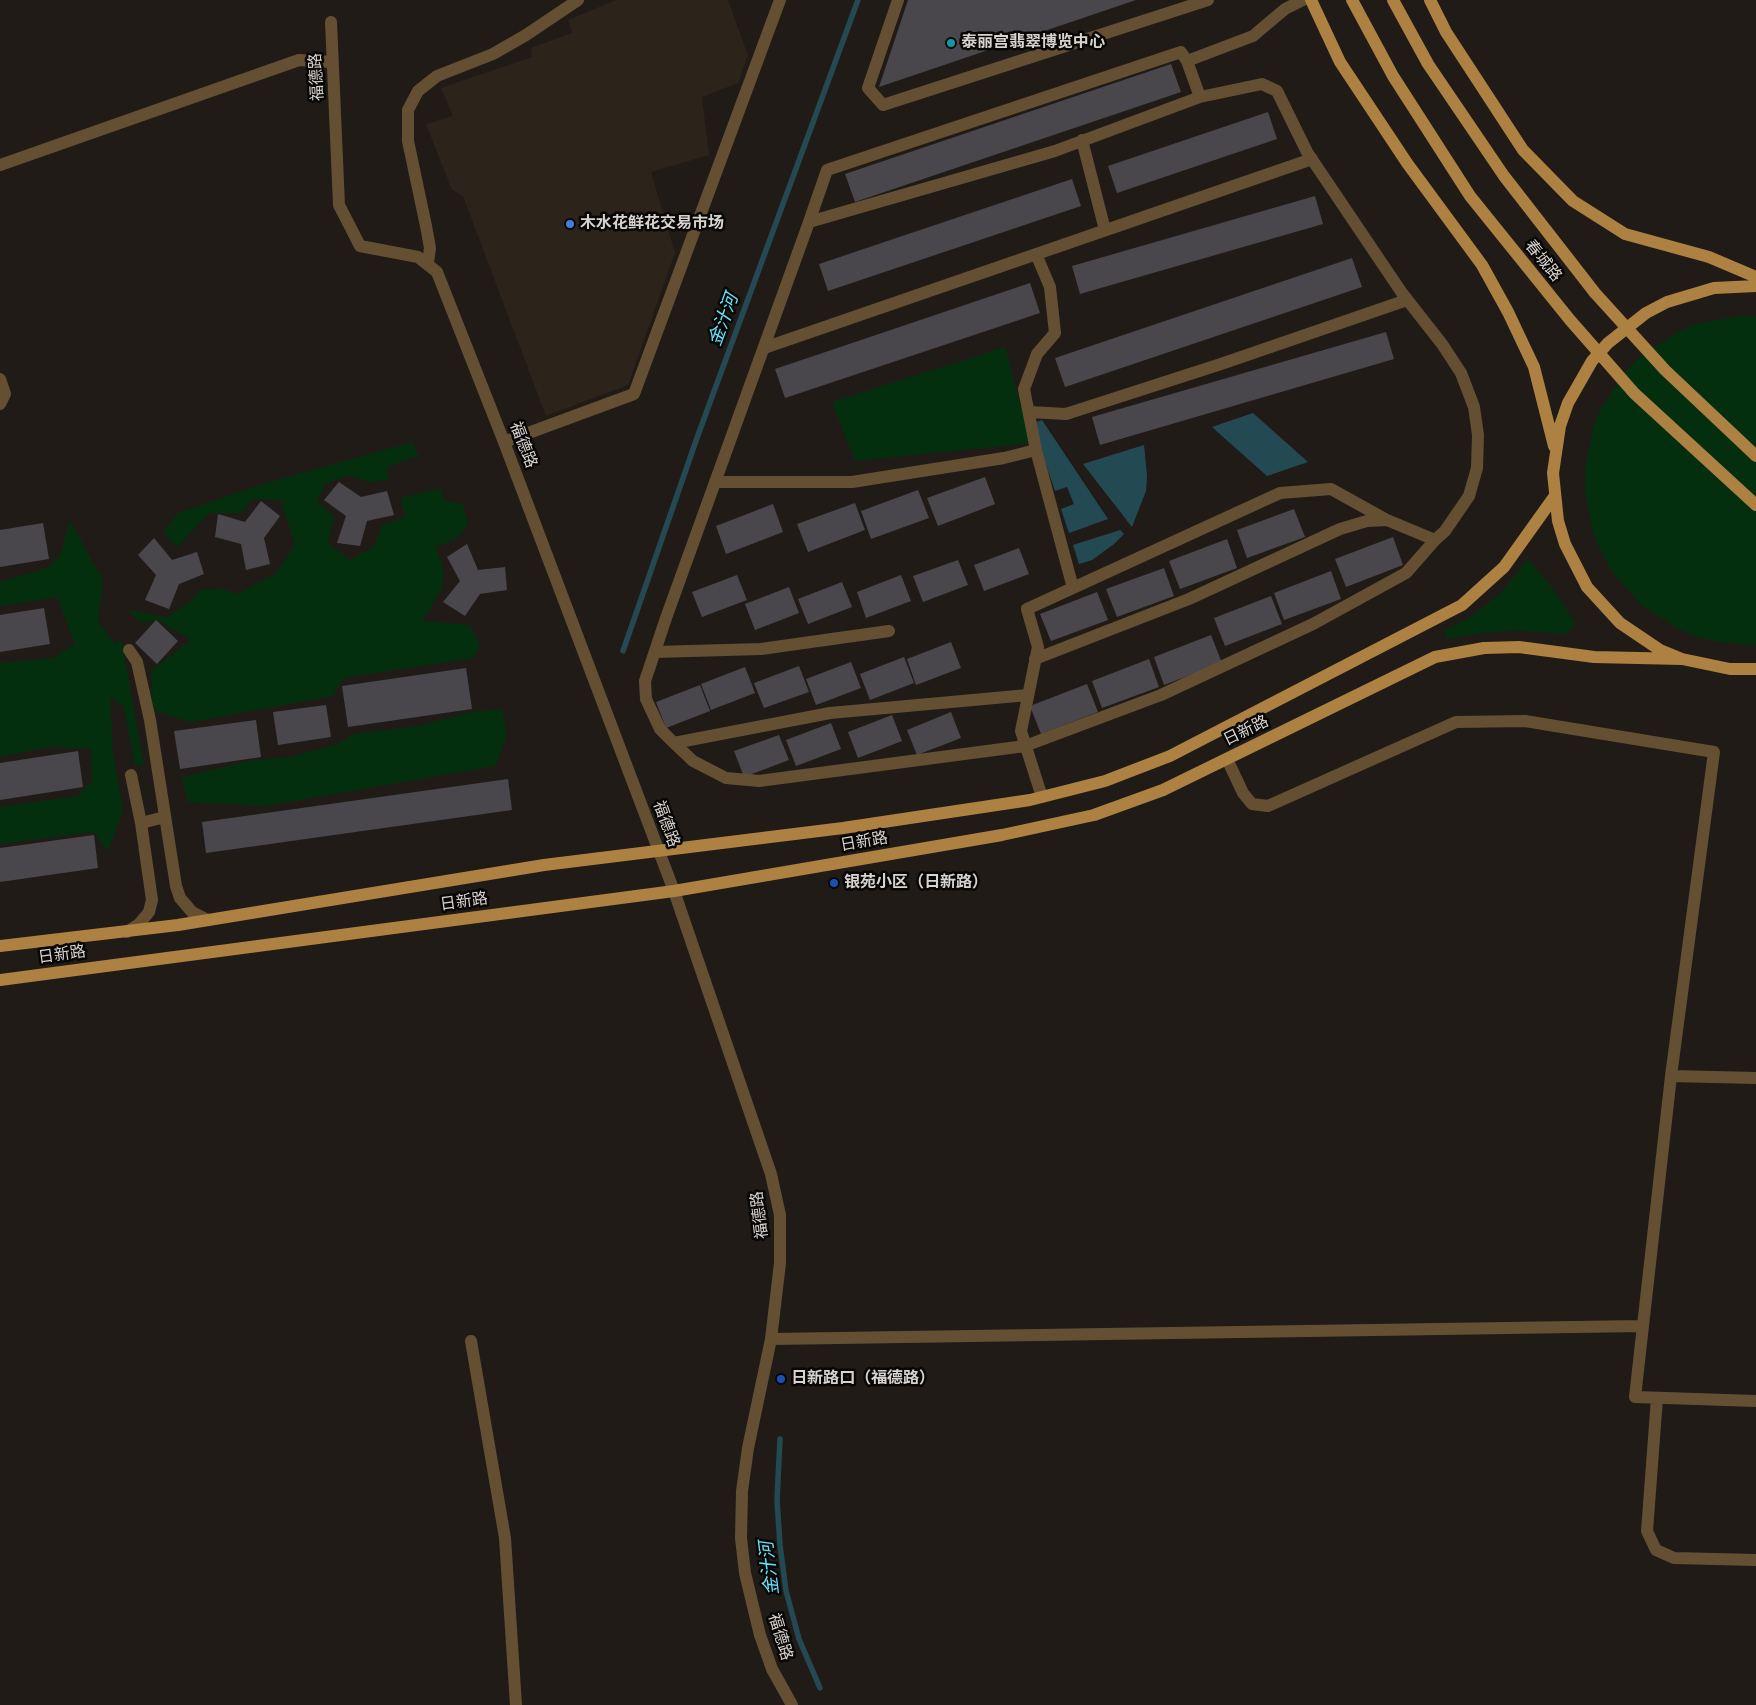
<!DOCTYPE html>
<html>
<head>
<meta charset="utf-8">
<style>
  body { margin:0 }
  canvas { display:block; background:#201b17 }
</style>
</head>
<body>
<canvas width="1756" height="1705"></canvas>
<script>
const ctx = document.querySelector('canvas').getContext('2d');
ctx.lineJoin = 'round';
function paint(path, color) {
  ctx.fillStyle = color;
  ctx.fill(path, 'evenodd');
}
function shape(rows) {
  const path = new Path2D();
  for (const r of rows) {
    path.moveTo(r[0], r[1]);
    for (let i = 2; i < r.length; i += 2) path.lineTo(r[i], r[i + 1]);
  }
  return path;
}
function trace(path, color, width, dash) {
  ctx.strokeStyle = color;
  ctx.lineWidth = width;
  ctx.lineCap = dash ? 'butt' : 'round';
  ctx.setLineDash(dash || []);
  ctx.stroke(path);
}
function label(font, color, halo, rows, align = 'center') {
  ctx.font = font + ' "Fira Sans","Noto Sans SC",sans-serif';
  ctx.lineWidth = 5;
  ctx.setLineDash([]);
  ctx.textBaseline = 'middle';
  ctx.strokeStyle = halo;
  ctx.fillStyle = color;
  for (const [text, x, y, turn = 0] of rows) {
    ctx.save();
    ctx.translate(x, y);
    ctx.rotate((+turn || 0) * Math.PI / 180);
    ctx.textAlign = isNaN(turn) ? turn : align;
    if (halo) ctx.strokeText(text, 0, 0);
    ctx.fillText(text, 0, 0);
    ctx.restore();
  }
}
paint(shape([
  [616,0,728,0,748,56,738,83,702,97,709,155,651,172,675,253,628,385,546,416,463,196,452,190,426,124,453,116,441,88,532,57,531,48,572,33,568,20]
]), '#2c231a');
paint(shape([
  [1739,316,1756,316,1756,645,1718,642,1697,637,1677,628,1641,605,1612,572,1602,553,1593,534,1585,491,1585,470,1593,428,1601,408,1625,372,1640,357,1676,333,1696,324],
  [1005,347,1031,443,855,461,832,402],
  [412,442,419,456,387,467,389,480,369,482,348,475,325,484,317,501,334,517,328,543,350,560,374,546,382,525,405,517,401,498,440,488,445,500,463,504,468,524,456,539,436,547,443,568,443,587,422,621,470,625,480,646,473,658,344,678,333,696,191,722,152,710,151,671,191,640,158,620,140,622,127,610,167,617,190,602,200,590,223,589,237,594,276,573,295,545,281,500,252,499,242,513,209,513,177,547,163,532,178,513,260,485],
  [70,521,103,580,98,621,115,645,121,638,144,765,135,766,124,707,110,697,113,753,123,811,108,851,93,832,0,844,0,807,77,796,92,781,91,749,49,747,0,757,0,663,53,658,75,644,57,597,0,606,0,582,47,568,60,556],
  [1528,559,1553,589,1576,624,1565,634,1516,630,1480,633,1448,639,1443,631,1467,619,1499,595],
  [502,709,507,735,495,766,265,806,188,802,182,777,248,761,290,757,338,744,353,734,418,726,471,712]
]), '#042f0e');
paint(shape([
  [1253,413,1308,462,1267,476,1212,427],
  [1042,420,1108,519,1069,533,1061,509,1074,504,1067,487,1055,491,1032,424],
  [1144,445,1147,476,1146,491,1132,527,1083,464],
  [1120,530,1124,534,1114,544,1092,560,1079,564,1073,545]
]), '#234a52');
trace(shape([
  [623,651,698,435,858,0],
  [780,1439,777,1500,780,1545,786,1591,799,1639,820,1688]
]), '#234a52', 5.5);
paint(shape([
  [908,0,1136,0,879,87],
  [1171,64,1181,92,855,202,845,174],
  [1268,112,1277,139,1117,193,1108,166],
  [1072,179,1081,206,828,291,819,264],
  [1315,196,1323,224,1080,294,1072,266],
  [1352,258,1362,287,1065,387,1055,358],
  [1030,283,1040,313,785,398,775,369],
  [1386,332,1394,359,1100,445,1092,417],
  [985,477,995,504,938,526,927,498],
  [339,482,361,497,387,491,394,515,367,521,360,546,337,543,346,516,324,500],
  [918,490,929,518,871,539,861,511],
  [261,501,280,516,264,538,270,564,246,570,241,544,215,537,218,514,245,522],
  [855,503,865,530,808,552,797,524],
  [773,504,783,532,726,554,716,526],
  [1294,509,1305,537,1247,558,1237,530],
  [43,523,49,559,0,567,0,530],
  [1393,537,1403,565,1346,587,1335,559],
  [154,538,172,560,197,552,204,574,179,584,169,609,145,600,156,575,138,555],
  [1227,539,1237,568,1180,589,1169,561],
  [467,544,478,570,505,567,507,590,480,594,465,616,443,602,460,581,447,557],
  [1019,548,1029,574,984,591,974,565],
  [958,560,968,585,923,602,913,576],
  [1164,568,1174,596,1117,617,1106,589],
  [1331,571,1341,599,1284,620,1274,593],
  [737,575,747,600,702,617,692,592],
  [901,575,911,601,866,618,857,592],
  [842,582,852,607,808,624,798,599],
  [789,587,799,613,755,630,745,604],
  [1097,592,1108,620,1051,641,1040,614],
  [1271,596,1282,624,1225,646,1214,618],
  [44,608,50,644,0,652,0,615],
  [156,620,178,641,157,664,135,643],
  [1211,635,1222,663,1164,685,1154,657],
  [951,642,961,668,916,685,907,659],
  [904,657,914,683,870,700,860,674],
  [1149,659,1159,687,1102,708,1092,681],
  [851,662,861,688,816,705,806,679],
  [799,666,809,692,764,708,754,683],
  [745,667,755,693,711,710,701,684],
  [466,668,472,709,348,727,342,686],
  [1087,684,1098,712,1041,734,1030,706],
  [700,685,710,711,666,728,656,702],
  [326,705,331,737,278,745,273,712],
  [951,712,961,738,917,755,907,730],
  [892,715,902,741,858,758,848,732],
  [256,720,261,757,180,769,174,731],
  [831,723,841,749,796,766,786,740],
  [779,735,789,760,744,777,734,751],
  [78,751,83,787,0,800,0,763],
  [508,779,512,810,206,853,202,822],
  [94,835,98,868,0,882,0,848]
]), '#49464c');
trace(shape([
  [898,0,868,88,883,105,1208,0],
  [1303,0,1285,9,1253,36,1187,61,1200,97,1055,151,809,222,666,618,645,681,646,699,660,729,674,743,693,761,726,778,759,781,1025,746,1161,695,1313,624,1406,573,1435,540],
  [331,22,339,205,360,246,418,257,437,272,504,442,674,891,771,1174,780,1215,780,1263,771,1339,748,1448,742,1491,741,1538,745,1573,760,1635,772,1669,792,1705],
  [1082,140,1105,230],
  [0,165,299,60,332,62],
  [809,222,827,170,1181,52,1187,61],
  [1036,254,1050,287,1055,333,1037,354,1024,389,1036,450,1073,588],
  [428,263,430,248,426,226,408,141,408,110,418,91,437,76,493,54,526,35,578,0],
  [764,348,1312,159],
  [0,379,5,394,0,404],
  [1029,412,1066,414,1221,364,1407,300],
  [504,442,634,394,780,0],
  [715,482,852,482,1004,458,1036,450],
  [129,650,137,662,150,720,176,886,180,898,192,912,208,920],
  [655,652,761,649,889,631],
  [1035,659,1189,599,1340,529,1367,521,1387,520,1435,540,1445,531,1469,496,1477,468,1478,435,1474,407,1461,373,1442,344,1402,293,1307,152,1277,91,1262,84,1200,97],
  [674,743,830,713,1028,695],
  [1227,759,1243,793,1252,804,1268,806,1456,722,1525,721,1714,752,1671,1076,1635,1397,1756,1401],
  [131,775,141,823],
  [1042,797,1021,731,1038,647,1027,609,1280,493,1331,489,1385,519],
  [127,932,139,924,149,912,152,900,141,823,165,817],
  [1671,1076,1756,1078],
  [771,1339,1641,1326],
  [471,1341,505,1538,516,1705],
  [1657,1398,1647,1531,1656,1550,1674,1558,1756,1560]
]), '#644f32', 12);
trace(shape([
  [1311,0,1340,62,1407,163,1482,265,1508,312,1534,367,1554,446],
  [1352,0,1393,76,1470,196,1570,320,1634,393,1756,505],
  [1393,0,1428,64,1504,176,1595,293,1665,370,1756,456],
  [1430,0,1446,32,1523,150,1573,201,1625,234,1709,257,1756,277],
  [1756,286,1714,288,1667,302,1646,313,1608,343,1592,361,1568,403,1560,426,1553,473,1558,521,1565,544,1587,587,1620,623,1660,650,1682,659,1730,669,1756,669],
  [0,946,178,925,544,865,843,828,1030,800,1105,781,1170,756,1462,605,1504,567,1554,497],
  [0,980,674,891,1002,835,1094,815,1163,790,1435,657,1484,648,1519,647,1594,657,1682,659]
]), '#ad8141', 12);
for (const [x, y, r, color] of [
  [951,43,5,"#0f9aa8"],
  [570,224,5,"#3f7fe0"],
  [834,883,5,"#1a4fb4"],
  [781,1379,5,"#1a4fb4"]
]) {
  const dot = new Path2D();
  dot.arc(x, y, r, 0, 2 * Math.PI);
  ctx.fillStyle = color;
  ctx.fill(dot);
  trace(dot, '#080705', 2);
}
label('bold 16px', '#d7d3d0', '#080705', [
  ["泰丽宫翡翠博览中心",961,43],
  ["木水花鲜花交易市场",580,224],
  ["银苑小区（日新路）",844,883],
  ["日新路口（福德路）",791,1379]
], 'left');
label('16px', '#d7d3d0', '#080705', [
  ["福德路",317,77,-93],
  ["春城路",1543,261,51],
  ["福德路",523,445,69],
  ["日新路",1246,731,-26],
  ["福德路",666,824,70],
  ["日新路",864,842,-10],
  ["日新路",464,902,-8],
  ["日新路",62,955,-8],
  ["福德路",760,1215,-97],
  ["福德路",780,1637,73]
]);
label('italic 18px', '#64e4fc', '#080705', [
  ["金汁河",724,320,-70],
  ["金汁河",770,1568,-97]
]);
</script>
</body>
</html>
